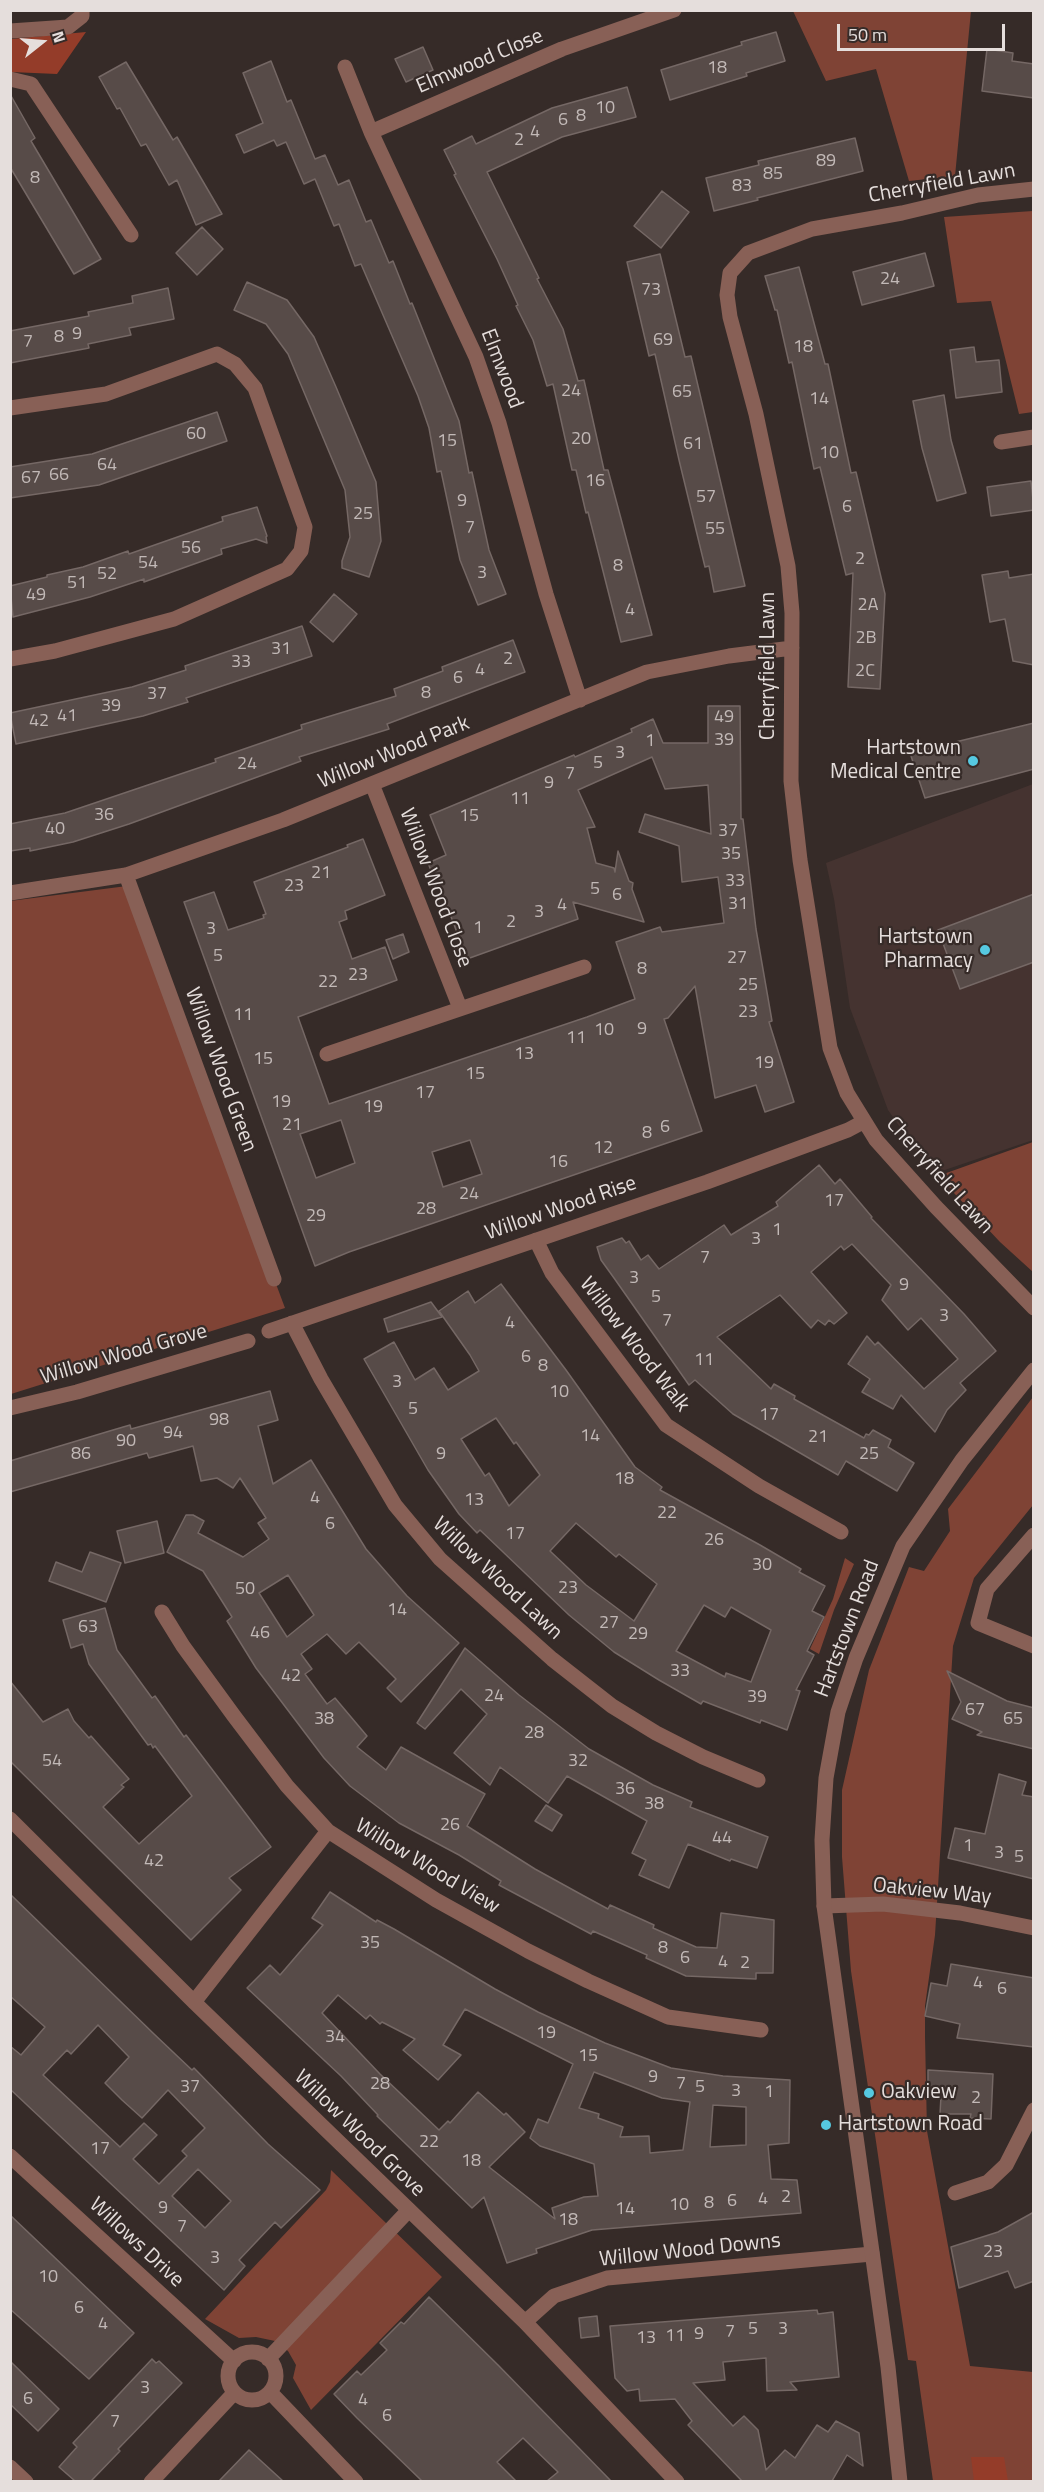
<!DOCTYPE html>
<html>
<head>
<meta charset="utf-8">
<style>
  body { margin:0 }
  #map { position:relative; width:1044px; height:2492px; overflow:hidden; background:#362b28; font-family:"Titillium Web",sans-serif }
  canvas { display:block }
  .frame { position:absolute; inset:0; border:12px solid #e5dedc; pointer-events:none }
  .north { position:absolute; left:12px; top:12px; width:60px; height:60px; -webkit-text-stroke:4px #362b28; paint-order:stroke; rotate:73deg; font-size:16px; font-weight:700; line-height:24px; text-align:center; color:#e5dedc }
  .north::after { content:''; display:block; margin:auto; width:21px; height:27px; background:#e5dedc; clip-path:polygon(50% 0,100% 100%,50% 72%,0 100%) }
  .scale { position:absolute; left:837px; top:24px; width:168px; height:27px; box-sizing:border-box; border:3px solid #e5dedc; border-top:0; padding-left:8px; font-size:18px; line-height:21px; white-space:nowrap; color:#e5dedc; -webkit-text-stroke:4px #362b28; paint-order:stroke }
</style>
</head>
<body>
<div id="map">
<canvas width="1044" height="2492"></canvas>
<div class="frame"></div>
<div class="north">N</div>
<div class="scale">50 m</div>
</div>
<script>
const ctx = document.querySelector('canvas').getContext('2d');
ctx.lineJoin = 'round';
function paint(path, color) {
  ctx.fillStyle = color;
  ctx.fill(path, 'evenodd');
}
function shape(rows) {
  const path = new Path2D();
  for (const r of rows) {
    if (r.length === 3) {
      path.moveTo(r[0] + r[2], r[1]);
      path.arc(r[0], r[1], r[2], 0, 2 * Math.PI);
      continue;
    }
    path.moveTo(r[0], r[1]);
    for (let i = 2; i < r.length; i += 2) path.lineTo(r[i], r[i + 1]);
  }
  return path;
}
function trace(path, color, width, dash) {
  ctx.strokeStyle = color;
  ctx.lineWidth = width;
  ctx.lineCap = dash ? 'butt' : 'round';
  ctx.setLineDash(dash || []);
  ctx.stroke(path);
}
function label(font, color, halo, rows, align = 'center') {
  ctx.font = font + ' "Titillium Web",sans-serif';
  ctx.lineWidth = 4.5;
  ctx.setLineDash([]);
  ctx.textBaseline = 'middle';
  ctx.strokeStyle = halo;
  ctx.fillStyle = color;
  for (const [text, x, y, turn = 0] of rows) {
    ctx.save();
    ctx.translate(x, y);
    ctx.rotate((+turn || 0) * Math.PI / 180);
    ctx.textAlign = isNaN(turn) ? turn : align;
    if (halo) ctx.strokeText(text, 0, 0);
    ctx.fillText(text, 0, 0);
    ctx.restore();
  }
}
paint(shape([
  [1033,784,1033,1140,933,1174,888,1110,850,1008,834,899,826,863]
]), '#453330');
paint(shape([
  [793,11,971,11,955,176,909,181,876,69,826,81],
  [1033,211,1033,412,1019,414,991,301,957,303,944,217],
  [127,886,285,1308,11,1394,10,901],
  [1033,1142,1034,1142,1033,1272,1000,1242,938,1176],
  [1033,1397,1033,1505,974,1578,953,1646,935,1935,925,2006,925,2036,927,2131,970,2366,1033,2372,1033,2481,933,2481,916,2361,908,2360,851,1971,842,1857,842,1790,869,1670,909,1567,924,1571,950,1531,948,1509],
  [845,1558,854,1564,834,1610,819,1654,810,1649,833,1599],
  [331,2170,442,2277,311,2410,293,2378,296,2365,288,2351,275,2341,256,2337,239,2338,205,2319,326,2190,330,2182]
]), '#7f4335');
paint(shape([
  [86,32,57,74,11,72,11,39],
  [971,2457,1004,2457,1008,2481,974,2481]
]), '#943c29');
const building = shape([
  [776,32,785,61,746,73,747,76,670,100,661,70,742,45,741,42,776,32],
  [423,47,433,70,406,82,395,59,423,47],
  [987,49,1013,53,1012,61,1034,64,1034,98,982,91,987,49],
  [271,61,287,102,291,100,315,159,325,155,338,185,349,180,366,222,371,220,389,263,393,261,410,304,412,303,459,421,469,473,472,472,489,550,506,594,478,605,460,560,441,471,437,472,429,428,418,396,361,264,355,266,339,224,334,226,315,179,304,184,286,142,277,146,274,140,244,153,236,135,263,123,243,73,271,61],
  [126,62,173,140,177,137,222,214,196,225,177,180,169,185,146,144,141,146,120,108,117,109,99,77,126,62],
  [627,87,636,117,562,137,487,172,539,278,537,279,563,329,578,381,584,380,604,470,608,470,652,635,621,642,588,512,586,513,576,470,572,470,553,384,547,386,533,340,516,306,518,305,497,259,454,175,456,174,444,150,472,136,476,144,552,108,627,87],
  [10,94,35,138,31,141,101,259,74,274,10,167,10,94],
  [855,138,863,171,757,198,758,200,714,211,706,178,759,165,758,161,855,138],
  [662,191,689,212,661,248,634,226,662,191],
  [202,227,223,249,197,275,176,253,202,227],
  [925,253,934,286,862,305,853,272,925,253],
  [660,254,685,357,691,356,745,586,714,592,709,566,705,567,679,460,655,354,649,356,627,262,660,254],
  [799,267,825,364,828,364,851,473,856,472,885,594,880,689,848,687,853,573,846,575,820,467,814,469,792,362,789,363,777,310,775,310,765,276,799,267],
  [247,282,287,300,314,337,336,387,376,482,381,541,369,577,342,568,342,561,350,537,345,490,288,354,266,324,234,310,247,282],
  [168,288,174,319,129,328,131,335,88,344,89,348,10,363,10,331,89,316,88,312,133,303,132,296,168,288],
  [974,347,976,362,999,360,1002,392,956,398,950,350,974,347],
  [944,395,951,440,966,493,937,501,922,448,913,401,944,395],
  [217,412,227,441,99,485,10,498,10,467,92,454,217,412],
  [1031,481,1034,510,991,516,987,487,1031,481],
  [257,507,267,536,266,537,267,543,256,539,221,549,222,554,144,582,144,579,90,597,13,617,10,586,47,577,47,575,83,567,128,551,129,554,223,521,222,517,257,507],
  [1008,571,1009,578,1034,574,1034,665,1013,661,1005,619,990,622,982,575,1008,571],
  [334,594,357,614,333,642,310,622,334,594],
  [302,626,312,656,186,698,188,702,143,716,16,744,10,713,132,687,186,670,185,666,302,626],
  [513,640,525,672,387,724,389,729,299,757,301,761,129,824,73,842,30,851,30,848,10,851,10,824,65,813,216,762,215,759,302,729,301,725,396,696,394,689,443,671,442,667,513,640],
  [708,706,740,706,741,819,743,819,756,929,772,1021,769,1022,794,1102,765,1112,756,1085,715,1098,695,986,668,1018,664,1019,702,1131,349,1252,315,1266,184,902,214,892,228,930,264,918,263,915,266,914,254,882,348,847,347,845,363,839,385,895,345,911,347,919,339,922,352,959,385,947,397,980,298,1017,329,1104,587,1017,635,999,616,942,660,927,662,932,724,923,718,877,682,882,679,846,639,832,645,814,711,834,708,785,665,789,652,757,578,790,595,827,587,828,596,863,614,868,615,872,618,851,629,881,633,883,632,889,644,922,573,902,578,919,467,959,439,885,437,886,428,863,446,855,430,815,574,755,575,757,632,732,631,729,653,719,663,743,708,743,708,706],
  [341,1120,355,1163,316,1178,300,1134,341,1120],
  [470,1140,482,1174,443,1187,432,1152,470,1140],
  [1034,723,1034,769,925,798,910,753,1034,723],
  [1034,894,1034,962,960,989,938,930,1034,894],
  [403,934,409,952,393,959,386,940,403,934],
  [819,1165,835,1184,840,1179,872,1217,871,1218,964,1314,996,1351,960,1383,966,1390,947,1410,935,1432,901,1395,893,1409,862,1392,870,1379,848,1364,867,1336,875,1345,878,1342,924,1389,958,1359,921,1318,908,1330,882,1300,891,1285,852,1244,844,1250,841,1246,811,1272,847,1313,834,1324,829,1320,825,1325,818,1320,811,1328,780,1295,717,1337,771,1389,774,1384,795,1396,794,1399,864,1438,866,1434,869,1435,873,1430,891,1440,888,1447,914,1463,897,1491,846,1461,838,1475,733,1414,695,1380,689,1385,614,1278,601,1260,597,1247,622,1238,626,1243,629,1241,641,1260,648,1255,659,1269,724,1225,731,1235,778,1206,776,1202,819,1165],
  [501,1284,566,1370,635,1467,662,1487,660,1490,760,1545,801,1569,799,1572,825,1586,812,1611,824,1617,807,1651,814,1655,796,1690,800,1691,787,1730,761,1720,760,1723,703,1701,701,1704,659,1680,614,1652,569,1615,480,1530,477,1533,459,1514,428,1470,364,1359,394,1342,415,1380,434,1368,448,1390,479,1371,470,1355,439,1311,468,1291,475,1303,501,1284],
  [496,1418,514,1444,516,1442,540,1475,509,1506,489,1473,485,1476,461,1439,496,1418],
  [576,1523,616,1557,619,1554,657,1584,634,1621,586,1585,550,1551,576,1523],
  [704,1605,725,1617,731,1607,771,1630,751,1682,726,1673,725,1677,676,1651,704,1605],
  [431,1302,442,1317,388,1332,384,1319,431,1302],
  [270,1391,278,1420,258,1426,273,1484,311,1460,366,1549,407,1596,459,1643,401,1702,387,1688,396,1679,359,1642,346,1654,327,1634,301,1654,312,1669,305,1674,327,1704,335,1698,367,1736,357,1747,386,1770,401,1747,485,1794,467,1826,535,1869,584,1896,608,1909,610,1905,654,1925,653,1928,696,1947,717,1948,721,1913,774,1920,773,1973,756,1973,756,1979,686,1976,646,1958,647,1955,593,1931,591,1934,499,1885,501,1881,459,1855,399,1823,350,1786,324,1758,256,1668,227,1621,232,1617,203,1571,167,1552,186,1515,193,1515,204,1521,198,1533,243,1557,269,1539,258,1523,266,1518,240,1478,233,1488,217,1478,201,1481,193,1446,149,1458,147,1453,10,1492,10,1461,113,1430,130,1425,131,1429,270,1391],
  [288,1575,314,1615,287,1637,259,1593,288,1575],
  [157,1521,164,1553,125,1563,117,1531,157,1521],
  [90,1552,121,1563,106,1602,49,1581,56,1562,82,1572,90,1552],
  [105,1608,117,1650,152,1698,155,1696,184,1737,186,1735,271,1847,229,1878,241,1890,191,1940,10,1761,10,1681,43,1722,68,1709,74,1721,89,1738,91,1736,129,1779,121,1785,124,1787,103,1807,139,1844,192,1796,155,1746,153,1748,151,1744,148,1745,89,1664,83,1644,71,1648,63,1620,105,1608],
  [465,1648,519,1695,589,1749,653,1785,692,1802,690,1807,768,1837,757,1868,731,1859,730,1861,688,1844,669,1888,639,1875,646,1860,632,1853,647,1821,567,1776,548,1803,500,1767,490,1785,454,1753,487,1714,461,1689,425,1729,417,1723,465,1648],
  [947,1671,1007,1701,1034,1708,1034,1749,977,1735,982,1732,952,1719,961,1702,947,1671],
  [999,1774,1026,1782,1022,1795,1034,1797,1034,1879,948,1858,955,1828,985,1834,999,1774],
  [546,1805,562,1815,552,1831,535,1821,546,1805],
  [330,1892,376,1922,377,1920,394,1929,495,1989,538,2012,605,2043,671,2068,723,2076,790,2080,789,2143,768,2145,771,2179,797,2180,801,2213,592,2230,536,2249,537,2253,507,2263,484,2197,472,2208,377,2116,378,2115,341,2076,247,1988,270,1965,280,1975,323,1925,312,1918,330,1892],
  [338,1995,366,2019,370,2015,380,2024,382,2022,415,2039,403,2050,438,2080,461,2055,443,2045,465,2009,573,2064,548,2123,538,2119,530,2138,540,2146,594,2164,598,2196,584,2197,552,2208,555,2219,489,2167,525,2132,506,2113,504,2115,478,2092,450,2123,448,2121,439,2130,380,2074,322,2013,338,1995],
  [594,2072,662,2098,690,2102,683,2150,650,2153,649,2136,620,2137,623,2127,598,2118,599,2114,579,2108,594,2072],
  [713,2105,746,2107,746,2145,710,2147,713,2105],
  [10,1894,154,2034,192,2070,194,2068,268,2144,320,2190,281,2228,275,2222,239,2260,245,2266,224,2290,10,2089,10,2046,21,2055,45,2027,10,1996,10,1894],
  [98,2025,129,2057,105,2083,122,2100,142,2118,168,2090,205,2128,182,2151,187,2156,159,2184,133,2159,157,2135,144,2123,120,2147,43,2075,67,2050,71,2054,98,2025],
  [198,2169,231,2201,205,2228,172,2196,198,2169],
  [951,1964,1034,1978,1034,2047,957,2038,960,2024,925,2016,931,1983,947,1986,951,1964],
  [928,2070,993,2074,991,2119,970,2118,971,2114,940,2114,941,2096,928,2096,928,2070],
  [1034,2212,1034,2281,1015,2288,1008,2271,959,2288,951,2247,998,2232,1034,2212],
  [10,2215,134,2333,89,2379,10,2309,10,2215],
  [429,2297,499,2366,611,2481,547,2481,558,2472,523,2438,497,2462,516,2481,422,2481,357,2418,334,2394,357,2371,361,2375,387,2350,380,2343,401,2322,404,2324,429,2297],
  [817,2310,818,2314,833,2312,839,2377,790,2382,797,2390,767,2391,766,2358,723,2362,725,2380,693,2383,733,2426,744,2416,758,2430,766,2470,785,2450,795,2458,817,2425,828,2432,836,2421,859,2433,863,2466,847,2455,832,2481,742,2481,688,2425,692,2421,675,2399,640,2401,639,2389,627,2391,615,2378,610,2326,817,2310],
  [597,2316,599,2336,581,2338,579,2318,597,2316],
  [152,2359,156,2363,159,2361,182,2383,118,2449,120,2451,91,2481,75,2481,59,2467,77,2447,73,2443,152,2359],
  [10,2361,59,2409,38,2431,10,2404,10,2361],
  [249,2450,283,2481,219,2481,249,2450]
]);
paint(building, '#574b48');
trace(building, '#756865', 1.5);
trace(shape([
  [10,31,68,27,82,16,82,10],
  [345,67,371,132,476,357,499,423,546,594,580,700],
  [10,79,31,84,131,235],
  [371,132,562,49,674,10],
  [1034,189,978,195,902,213,812,229,748,253,730,273,727,295,730,317,756,414,788,566,792,613,791,781,800,860,830,1048,847,1093,876,1140,936,1207,1034,1308],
  [10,408,106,394,217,354,235,364,255,388,305,527,301,551,287,569,174,619,55,651,10,659],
  [1001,442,1034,437],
  [372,784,460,1008],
  [126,875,274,1279],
  [10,893,126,875,283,820,647,672,729,656,792,648],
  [327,1054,584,967],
  [536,1240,552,1273,666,1425,759,1486,841,1532],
  [292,1323,321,1379,395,1505,440,1559,552,1659,612,1706,656,1733,703,1757,758,1780],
  [269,1331,707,1182,848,1130,863,1122],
  [10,1408,77,1392,248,1341],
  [1034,1535,987,1589,978,1623,1034,1646],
  [162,1612,183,1646,234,1716,287,1786,328,1831,436,1900,528,1951,588,1981,668,2017,761,2030],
  [10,1819,194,2002,525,2322,677,2482],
  [824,1906,883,1904,960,1913,1034,1928],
  [194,2002,328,1831],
  [10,2156,234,2361],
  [955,2193,988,2182,1006,2165,1034,2110],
  [525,2322,554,2296,607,2278,872,2254],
  [252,2376,24],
  [268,2359,408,2211],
  [270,2392,356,2482],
  [10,2467,26,2482],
  [151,2482,234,2393]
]), '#886056', 15);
trace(shape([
  [900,2482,888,2367,824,1906,822,1840,826,1778,838,1712,856,1658,903,1546,962,1460,1034,1370]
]), '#886056', 15);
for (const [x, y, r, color] of [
  [973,761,6,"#56c9e1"],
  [985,950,6,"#56c9e1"],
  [869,2093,6,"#56c9e1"],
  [826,2125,6,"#56c9e1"]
]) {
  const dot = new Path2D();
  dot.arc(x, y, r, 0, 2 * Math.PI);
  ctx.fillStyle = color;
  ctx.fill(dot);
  trace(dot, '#362b28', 2);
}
label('18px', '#c2b9b7', null, [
  ["18",717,69],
  ["10",605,109],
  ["8",581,117],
  ["6",563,121],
  ["4",535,133],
  ["2",519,141],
  ["89",826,162],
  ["85",773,175],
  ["8",35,179],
  ["83",742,187],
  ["24",890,280],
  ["73",651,291],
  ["9",77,335],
  ["8",59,338],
  ["69",663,341],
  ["7",28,343],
  ["18",803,348],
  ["24",571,392],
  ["65",682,393],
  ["14",819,400],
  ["60",196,435],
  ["20",581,440],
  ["15",447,442],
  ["61",693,445],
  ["10",829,454],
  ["64",107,466],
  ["66",59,476],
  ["67",31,479],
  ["16",595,482],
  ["57",706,498],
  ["9",462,502],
  ["6",847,508],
  ["25",363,515],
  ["7",470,529],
  ["55",715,530],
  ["56",191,549],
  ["2",860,560],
  ["54",148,564],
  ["8",618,567],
  ["3",482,574],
  ["52",107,575],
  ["51",77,584],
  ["49",36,596],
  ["2A",868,606],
  ["4",630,611],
  ["2B",866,639],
  ["31",281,650],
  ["2",508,660],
  ["33",241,663],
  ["4",480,671],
  ["2C",865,672],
  ["6",458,679],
  ["8",426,694],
  ["37",157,695],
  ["39",111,707],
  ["41",67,717],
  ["49",724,718],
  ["42",39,722],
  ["39",724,741],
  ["1",650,742],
  ["3",620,754],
  ["5",598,764],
  ["24",247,765],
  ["7",570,775],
  ["9",549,784],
  ["11",520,800],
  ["36",104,816],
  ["15",469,817],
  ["40",55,830],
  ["37",728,832],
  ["35",731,855],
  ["21",321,874],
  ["33",735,882],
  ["23",294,887],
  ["5",595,890],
  ["6",617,896],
  ["31",738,905],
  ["4",562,906],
  ["3",539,913],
  ["2",511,923],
  ["1",478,929],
  ["3",211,930],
  ["5",218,957],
  ["27",737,959],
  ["8",642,970],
  ["23",358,976],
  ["22",328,983],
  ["25",748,986],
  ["23",748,1013],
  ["11",243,1016],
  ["9",642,1030],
  ["10",604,1031],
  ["11",576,1039],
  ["13",524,1055],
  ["15",263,1060],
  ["19",764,1064],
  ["15",475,1075],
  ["17",425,1094],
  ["19",281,1103],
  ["19",373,1108],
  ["21",292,1126],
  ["6",665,1128],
  ["8",647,1134],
  ["12",603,1149],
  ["16",558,1163],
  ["24",469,1195],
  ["17",834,1202],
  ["28",426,1210],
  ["29",316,1217],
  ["1",777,1231],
  ["3",756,1240],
  ["7",705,1259],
  ["3",634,1279],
  ["9",904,1286],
  ["5",656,1298],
  ["3",944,1317],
  ["7",667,1322],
  ["4",510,1324],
  ["6",526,1358],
  ["11",704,1361],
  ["8",543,1367],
  ["3",397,1383],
  ["10",559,1393],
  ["5",413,1410],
  ["17",769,1416],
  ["98",219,1421],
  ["94",173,1434],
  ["14",590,1437],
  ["21",818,1438],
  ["90",126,1442],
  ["86",81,1455],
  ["9",441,1455],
  ["25",869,1455],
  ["18",624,1480],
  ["4",315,1499],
  ["13",474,1501],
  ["22",667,1514],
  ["6",330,1525],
  ["17",515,1535],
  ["26",714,1541],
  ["30",762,1566],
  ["23",568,1589],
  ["50",245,1590],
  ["14",397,1611],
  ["27",609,1624],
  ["63",88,1628],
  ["46",260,1634],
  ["29",638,1635],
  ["33",680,1672],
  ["42",291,1677],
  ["24",494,1697],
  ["39",757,1698],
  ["67",975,1711],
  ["38",324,1720],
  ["65",1013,1720],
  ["28",534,1734],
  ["54",52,1762],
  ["32",578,1762],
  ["36",625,1790],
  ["38",654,1805],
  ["26",450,1826],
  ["44",722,1839],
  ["1",968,1847],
  ["3",999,1854],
  ["5",1019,1858],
  ["42",154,1862],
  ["35",370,1944],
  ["8",663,1949],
  ["6",685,1959],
  ["4",723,1963],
  ["2",745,1964],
  ["4",978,1984],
  ["6",1002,1990],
  ["19",546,2034],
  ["34",335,2038],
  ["15",588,2057],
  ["9",653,2078],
  ["28",380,2085],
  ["7",681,2085],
  ["37",190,2088],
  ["5",700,2088],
  ["3",736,2092],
  ["1",769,2093],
  ["2",976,2099],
  ["22",429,2143],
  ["17",100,2150],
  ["18",471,2162],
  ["2",786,2198],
  ["4",763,2200],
  ["6",732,2202],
  ["8",709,2204],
  ["10",679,2206],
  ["9",163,2209],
  ["14",625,2210],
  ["18",568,2221],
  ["7",182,2228],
  ["23",993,2253],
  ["3",215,2259],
  ["10",48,2278],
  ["6",79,2309],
  ["4",103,2325],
  ["5",753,2330],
  ["3",783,2330],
  ["7",730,2333],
  ["9",699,2335],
  ["11",675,2337],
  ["13",646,2339],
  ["3",145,2389],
  ["6",28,2400],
  ["4",363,2401],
  ["6",387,2417],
  ["7",115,2423]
]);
label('21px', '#e5dedc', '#362b28', [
  ["Elmwood Close",480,62,-23],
  ["Cherryfield Lawn",942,184,-10],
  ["Elmwood",501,369,69],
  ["Cherryfield Lawn",769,666,-90],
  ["Willow Wood Park",394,753,-22],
  ["Willow Wood Close",435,888,69],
  ["Willow Wood Green",220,1070,70],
  ["Cherryfield Lawn",939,1176,48],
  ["Willow Wood Rise",561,1209,-19],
  ["Willow Wood Walk",634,1345,52],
  ["Willow Wood Grove",124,1355,-16],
  ["Willow Wood Lawn",497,1579,43],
  ["Hartstown Road",848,1629,-69],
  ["Willow Wood View",427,1867,31],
  ["Oakview Way",932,1892,6],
  ["Willow Wood Grove",359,2134,44],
  ["Willows Drive",136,2243,43],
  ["Willow Wood Downs",690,2251,-6]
]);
label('21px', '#e5dedc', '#362b28', [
  ["Hartstown",961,749],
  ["Medical Centre",961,773],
  ["Hartstown",973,938],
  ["Pharmacy",973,962],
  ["Oakview",881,2093,"left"],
  ["Hartstown Road",838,2125,"left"]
], 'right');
</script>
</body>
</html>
